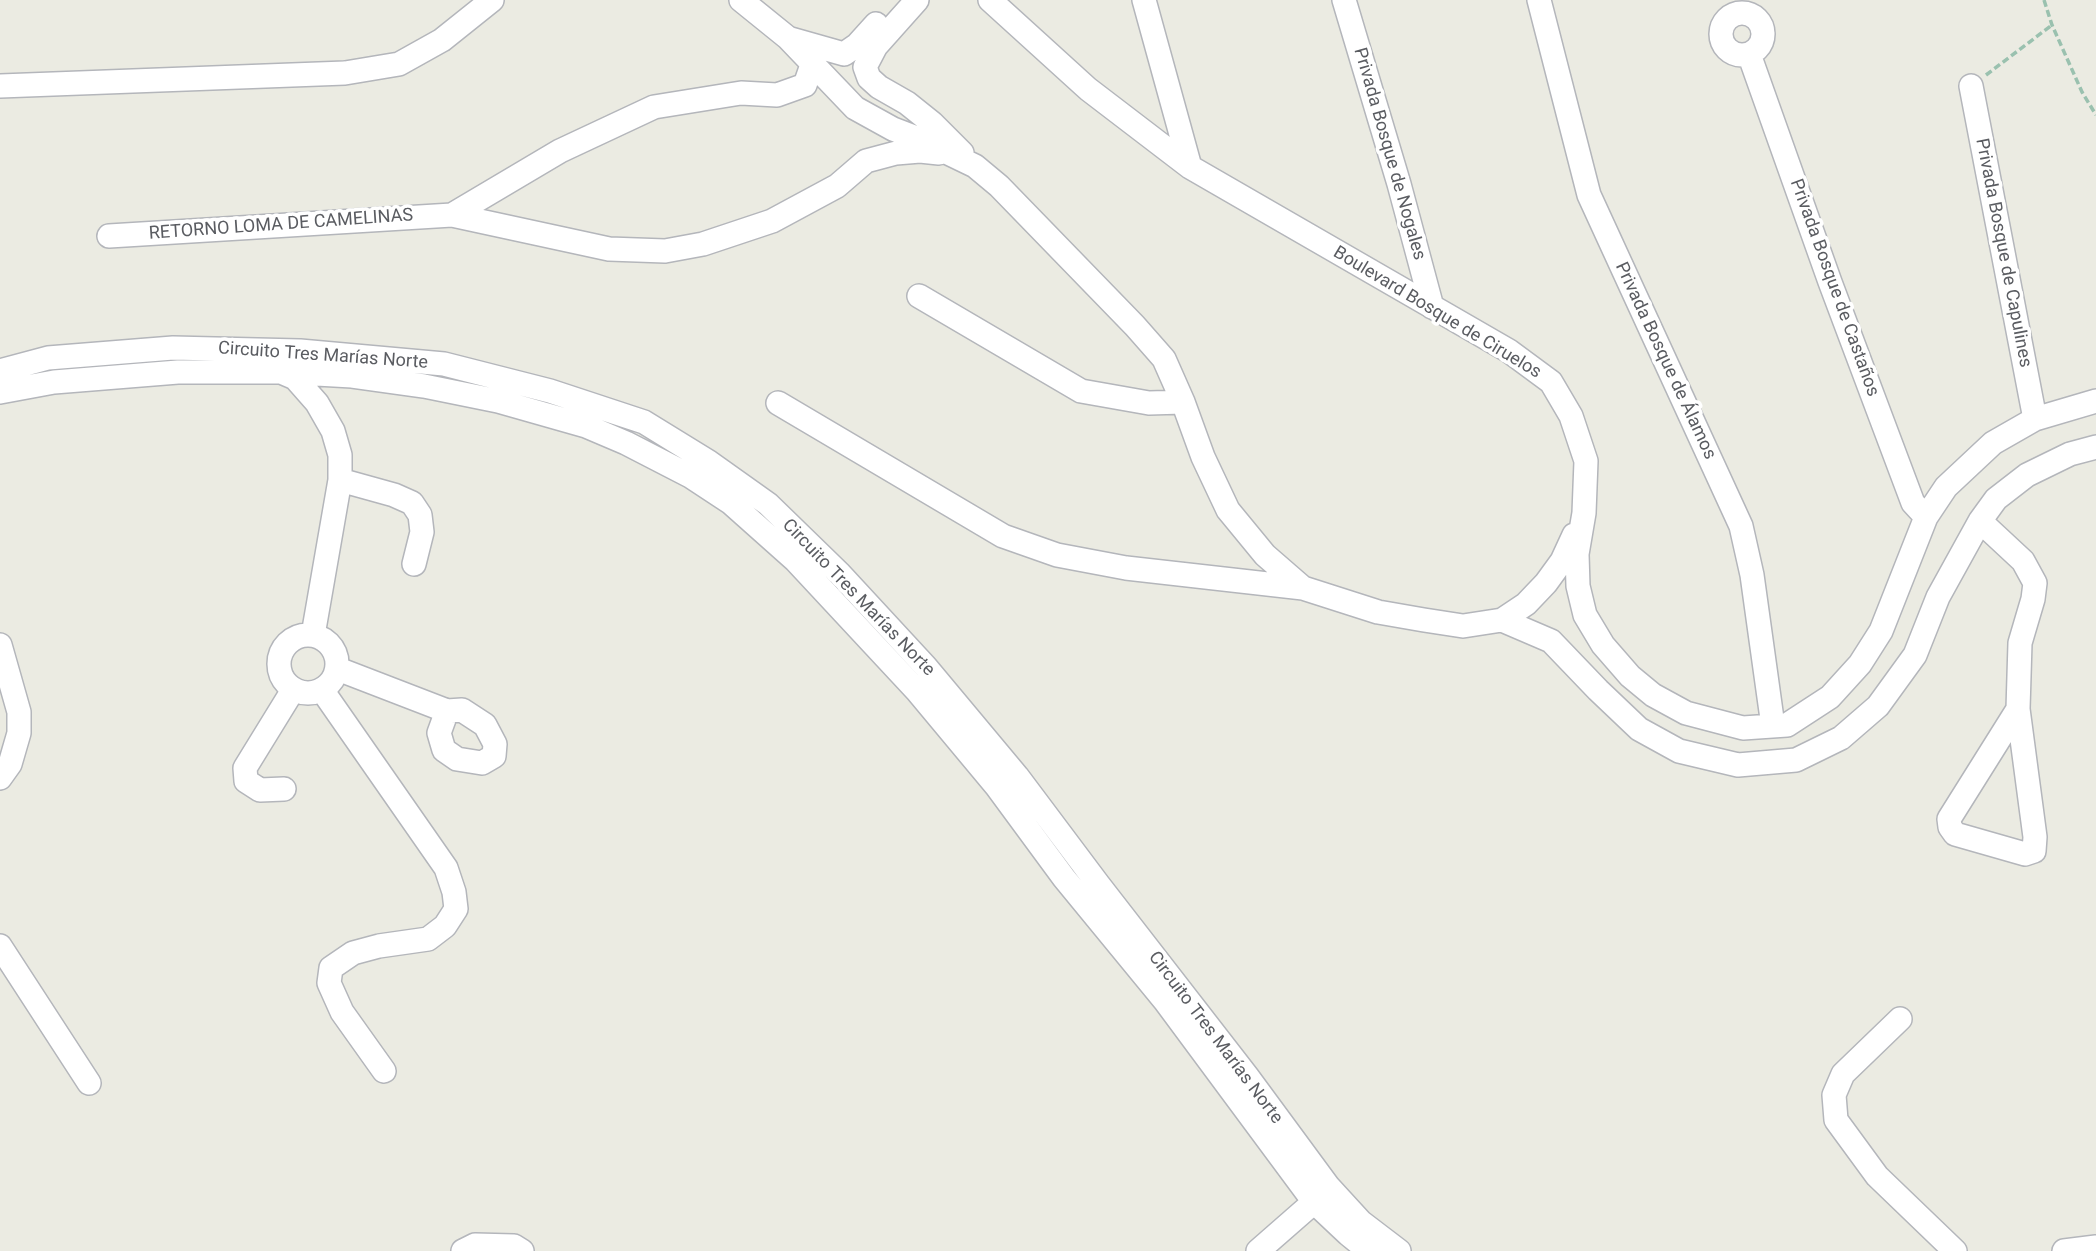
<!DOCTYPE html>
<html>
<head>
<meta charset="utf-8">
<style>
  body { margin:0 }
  canvas { display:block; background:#ebebe2 }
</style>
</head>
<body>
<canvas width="2096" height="1251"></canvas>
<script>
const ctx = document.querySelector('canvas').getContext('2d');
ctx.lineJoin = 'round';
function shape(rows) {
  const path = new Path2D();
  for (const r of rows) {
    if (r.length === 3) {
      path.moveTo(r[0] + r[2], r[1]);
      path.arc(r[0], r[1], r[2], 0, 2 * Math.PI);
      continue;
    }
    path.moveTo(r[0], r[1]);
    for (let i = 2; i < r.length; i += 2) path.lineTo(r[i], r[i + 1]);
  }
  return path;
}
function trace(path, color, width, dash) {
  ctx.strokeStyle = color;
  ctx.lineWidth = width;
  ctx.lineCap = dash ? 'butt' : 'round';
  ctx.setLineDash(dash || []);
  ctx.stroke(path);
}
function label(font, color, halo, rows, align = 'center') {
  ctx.font = font + ' Roboto,sans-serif';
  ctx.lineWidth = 7;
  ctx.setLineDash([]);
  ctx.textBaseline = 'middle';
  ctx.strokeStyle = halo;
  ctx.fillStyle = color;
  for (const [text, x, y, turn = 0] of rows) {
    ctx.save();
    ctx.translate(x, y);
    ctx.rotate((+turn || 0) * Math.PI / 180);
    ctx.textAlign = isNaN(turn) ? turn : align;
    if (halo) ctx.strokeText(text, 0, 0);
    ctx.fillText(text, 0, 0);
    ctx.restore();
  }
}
const minor = shape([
  [741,0,788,38,855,108,893,129,919,139,975,166,999,186,1135,326,1164,359,1183,402,1203,457,1228,510,1265,555,1303,588,1378,612,1424,620,1463,626,1502,620,1526,604,1546,583,1562,561,1574,535],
  [917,0,876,46,865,67,869,78,879,87,907,103,932,123,962,153],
  [990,0,1088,89,1190,167,1509,351,1551,382,1571,416,1586,461,1584,513,1577,554,1578,586,1585,615,1603,645,1630,676,1653,695,1686,713,1743,728,1787,725,1830,697,1860,664,1881,631,1926,517,1946,487,1993,443,2035,419,2096,401],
  [1144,0,1190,167],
  [1344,0,1399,184,1432,307],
  [1539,0,1589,195,1741,526,1752,575,1773,726],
  [1742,34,21],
  [791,39,844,54,857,45,876,24],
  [1749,54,1830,282,1913,503,1926,517],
  [0,86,345,73,399,64,442,40,492,0],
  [1971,86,2035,419],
  [452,215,560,151,654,107,741,93,777,95,805,85,813,62],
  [109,236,452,215,609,249,665,251,703,244,772,221,837,186,866,161,896,153,920,151,939,153],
  [919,296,1081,391,1149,403,1183,402],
  [0,371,48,358,173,348,300,351,444,364,550,391,644,422,709,462,768,504,840,574,926,667,1017,776,1098,884,1247,1076,1328,1186,1361,1222,1399,1251],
  [281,372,295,378,317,403,333,431,340,455,340,480,313,635],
  [0,392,54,382,178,372,281,372,352,376,424,386,498,401,586,426,626,443,690,476,731,503,795,560,917,691,997,787,1064,878,1165,1001,1314,1202,1348,1234,1369,1251],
  [778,403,1003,536,1057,555,1126,568,1303,588],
  [340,480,394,495,412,503,420,515,422,532,414,564],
  [1980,521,2023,561,2035,583,2033,599,2020,643,2018,709,2035,837,2034,851,2025,854,1955,834,1950,827,1949,819,2018,709],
  [1502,620,1551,641,1598,690,1639,729,1679,751,1738,765,1796,760,1841,738,1878,706,1915,655,1938,597,1980,521,1996,499,2027,475,2070,454,2096,447],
  [308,664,29],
  [0,645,19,712,19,733,10,764,0,778],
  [338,669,447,711,462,710,485,725,495,744,494,756,482,763,457,759,444,750,439,733,447,711],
  [322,690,446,868,454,892,456,909,445,926,428,939,379,946,353,953,331,968,329,983,342,1012,384,1071],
  [284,789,260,790,246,781,245,768,293,690],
  [0,946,89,1083],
  [1900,1019,1843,1074,1834,1095,1836,1120,1877,1176,1955,1251],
  [463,1251,475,1245,514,1246,522,1251],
  [1258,1251,1314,1202],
  [2064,1251,2096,1247]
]);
trace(minor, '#b4b6bb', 26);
trace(shape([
  [2044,0,2052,25,2082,92,2096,115],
  [1986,75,2052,25]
]), '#9ac1af', 3.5, [7, 3.5]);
trace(minor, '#fff', 23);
label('18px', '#5a5c61', '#fff', [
  ["Privada Bosque de Nogales",1389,154,74],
  ["RETORNO LOMA DE CAMELINAS",281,225,-4],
  ["Privada Bosque de Capulines",2003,253,79],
  ["Privada Bosque de Castaños",1834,288,70],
  ["Boulevard Bosque de Ciruelos",1437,313,31],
  ["Circuito Tres Marías Norte",323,356,4],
  ["Privada Bosque de Álamos",1665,361,65],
  ["Circuito Tres Marías Norte",858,598,46],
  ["Circuito Tres Marías Norte",1215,1038,53]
]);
</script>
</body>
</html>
